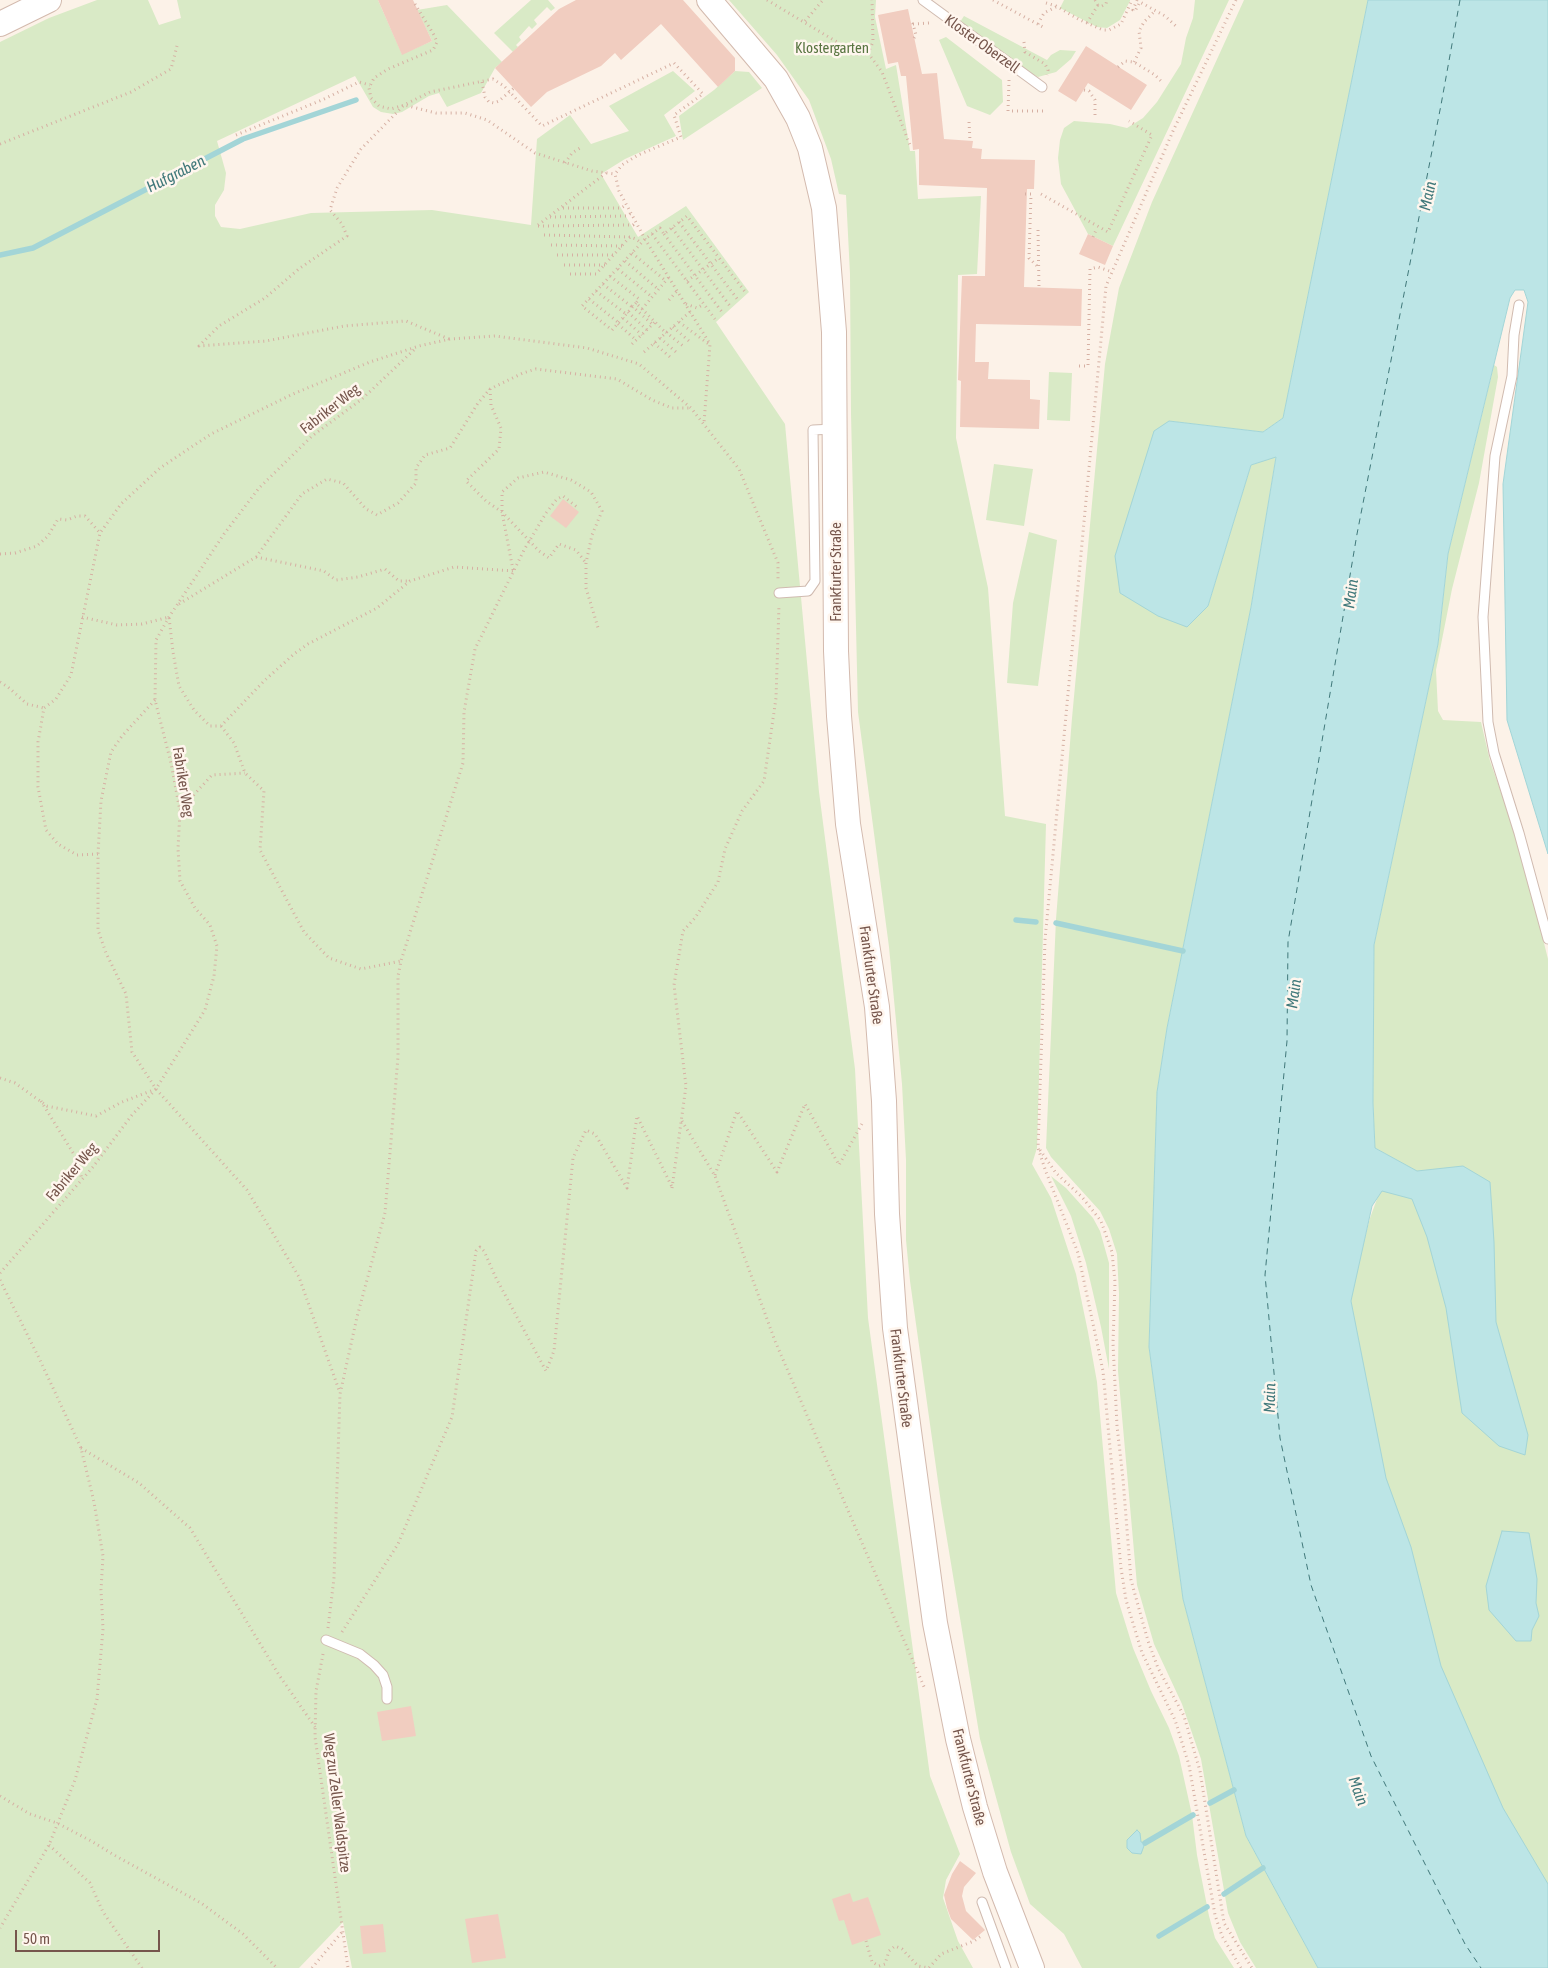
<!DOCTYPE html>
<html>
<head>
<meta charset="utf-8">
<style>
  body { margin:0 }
  #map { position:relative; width:1548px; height:1968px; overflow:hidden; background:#fcf2e8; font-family:"Asap Condensed",sans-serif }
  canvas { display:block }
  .scale { position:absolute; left:15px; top:1930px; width:145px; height:22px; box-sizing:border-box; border:2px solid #76564c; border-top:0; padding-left:6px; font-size:15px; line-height:18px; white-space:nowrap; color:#76564c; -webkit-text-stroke:4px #fff6ee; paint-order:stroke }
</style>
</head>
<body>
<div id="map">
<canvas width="1548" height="1968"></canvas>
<div class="scale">50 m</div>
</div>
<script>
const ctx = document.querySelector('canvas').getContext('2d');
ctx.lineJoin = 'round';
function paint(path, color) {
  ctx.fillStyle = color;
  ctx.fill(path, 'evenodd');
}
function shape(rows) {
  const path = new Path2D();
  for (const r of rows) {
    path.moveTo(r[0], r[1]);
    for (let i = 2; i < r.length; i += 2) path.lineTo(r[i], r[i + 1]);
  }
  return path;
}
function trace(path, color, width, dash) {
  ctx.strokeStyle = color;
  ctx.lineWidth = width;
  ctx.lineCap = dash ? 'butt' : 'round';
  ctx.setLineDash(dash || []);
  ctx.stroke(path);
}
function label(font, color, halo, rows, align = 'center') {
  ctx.font = font + ' "Asap Condensed",sans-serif';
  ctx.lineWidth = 5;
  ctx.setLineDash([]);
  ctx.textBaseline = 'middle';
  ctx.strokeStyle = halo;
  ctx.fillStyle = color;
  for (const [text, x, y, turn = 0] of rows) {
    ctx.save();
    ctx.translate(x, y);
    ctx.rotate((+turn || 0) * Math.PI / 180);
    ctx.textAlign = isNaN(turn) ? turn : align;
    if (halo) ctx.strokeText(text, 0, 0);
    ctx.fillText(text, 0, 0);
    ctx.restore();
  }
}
paint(shape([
  [97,0,148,0,159,25,181,18,177,0,378,0,402,54,432,41,417,10,447,5,502,62,495,68,481,93,447,107,439,93,429,96,402,112,393,114,381,112,373,107,355,76,217,141,226,173,224,190,215,205,215,216,221,227,240,229,311,213,432,210,531,225,537,139,570,115,591,144,629,131,609,106,673,71,695,91,664,115,676,136,625,159,601,174,638,237,686,206,749,292,716,322,785,424,819,792,855,1069,868,1318,930,1776,960,1854,946,1880,943,1898,958,1941,973,1968,352,1968,343,1922,299,1968,0,1968,0,42,49,18],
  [531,0,548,0,555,8,551,11,547,7,534,20,537,24,532,29,529,26,519,37,521,40,516,45,518,47,513,52,494,33],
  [729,0,876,0,875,17,886,69,896,65,910,151,915,151,918,199,981,196,977,274,958,275,956,438,988,588,1005,816,1046,824,1037,1148,1032,1164,1051,1198,1076,1274,1088,1332,1097,1382,1116,1593,1133,1648,1151,1691,1169,1728,1179,1756,1192,1815,1197,1855,1209,1916,1215,1938,1234,1968,1082,1968,1064,1934,1030,1904,1011,1852,980,1739,941,1503,910,1281,906,1240,906,1160,902,1084,889,947,858,712,851,414,850,274,846,195,839,194,831,159,809,100,777,55],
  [1064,0,1130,0,1130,1,1120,20,1107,28,1097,27,1060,8],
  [1195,0,1229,0,1113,246,1088,234,1061,184,1058,158,1060,140,1064,128,1074,121,1110,124,1127,128,1143,118,1157,102,1181,64,1186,38,1193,18],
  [1244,0,1368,0,1283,418,1263,432,1169,421,1208,606,1251,465,1276,456,1251,607,1167,1028,1157,1092,1149,1347,1183,1599,1246,1836,1318,1968,1256,1968,1240,1942,1228,1913,1201,1759,1182,1704,1154,1644,1137,1585,1118,1371,1119,1294,1117,1254,1109,1229,1100,1211,1051,1157,1046,1148,1056,919,1072,718,1105,364,1119,288,1152,202],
  [964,16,1047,60,1051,55,1060,50,1076,51,1071,59,1056,72,1038,77,1020,67,960,22],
  [946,37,1002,80,1003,102,990,115,967,106,939,40],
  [735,71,749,72,762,88,683,140,679,116,714,90],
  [1494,365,1497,367,1498,377,1479,483,1452,589,1436,670,1438,711,1443,720,1481,722,1490,761,1518,840,1548,959,1548,1890,1502,1809,1439,1666,1384,1480,1348,1302,1370,1218,1381,1188,1417,1172,1375,1148,1373,1103,1374,945,1438,644,1448,554],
  [1049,372,1072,373,1070,421,1047,420],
  [994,464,1033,469,1024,526,986,520],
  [1029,532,1057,540,1038,686,1007,683,1013,603],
  [1051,1176,1066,1188,1093,1218,1100,1231,1109,1263,1109,1369,1101,1327,1086,1263,1071,1216]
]), '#d9eac6');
const water = shape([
  [1368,0,1548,0,1548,854,1507,720,1503,484,1528,302,1524,290,1515,290,1510,298,1448,554,1438,644,1374,945,1373,1103,1375,1148,1417,1171,1463,1166,1490,1182,1494,1242,1496,1322,1528,1435,1525,1455,1499,1446,1462,1413,1446,1308,1427,1237,1412,1199,1382,1191,1372,1206,1351,1301,1386,1478,1411,1547,1441,1666,1503,1808,1548,1884,1548,1968,1318,1968,1246,1836,1183,1599,1149,1347,1157,1092,1167,1028,1251,607,1276,457,1251,465,1208,606,1187,627,1158,616,1120,593,1115,556,1154,431,1169,421,1263,432,1283,418,1368,0],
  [1502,1531,1529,1533,1537,1579,1536,1603,1539,1616,1532,1630,1531,1641,1516,1641,1489,1610,1486,1586,1502,1531],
  [1137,1830,1140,1833,1141,1842,1145,1843,1141,1854,1132,1853,1127,1848,1127,1840,1137,1830]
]);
paint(water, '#bce5e6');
trace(water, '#a3d5d7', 1);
trace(shape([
  [0,255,33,248,243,139,356,100],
  [1016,920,1036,922],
  [1056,923,1183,951],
  [1210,1803,1234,1790],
  [1145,1843,1193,1815],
  [1224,1894,1263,1868],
  [1159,1936,1207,1907]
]), '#a3d5d7', 5.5);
trace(shape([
  [1460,0,1441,105,1357,534,1288,942,1287,1041,1265,1275,1280,1438,1311,1585,1371,1756,1465,1944,1481,1968]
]), '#40787a', 1, [6, 5]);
paint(shape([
  [378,0,413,0,432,41,402,55],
  [576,0,683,0,735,58,735,71,718,87,661,24,621,60,615,53,601,66,547,92,531,107,495,68,559,9],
  [908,9,922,74,937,73,944,139,973,141,972,148,982,149,981,159,1035,160,1034,189,1027,189,1024,287,1082,289,1081,326,976,324,975,362,989,362,988,379,1030,380,1030,399,1040,400,1039,429,960,427,961,381,958,380,962,276,985,276,987,188,919,185,919,149,913,150,906,76,901,76,898,62,888,64,878,15],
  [1086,46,1147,85,1131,110,1088,83,1076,102,1058,91],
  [1088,234,1113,246,1105,265,1079,254],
  [563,499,579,512,566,528,550,516],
  [411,1706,416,1736,382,1741,377,1712],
  [960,1861,976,1873,964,1887,962,1896,966,1911,985,1930,973,1940,951,1919,947,1908,944,1895,952,1874],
  [850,1893,853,1902,868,1897,881,1935,852,1945,844,1920,839,1921,832,1899],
  [498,1914,506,1958,472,1963,465,1919],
  [383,1924,386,1952,363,1954,360,1926]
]), '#f1cdc0');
const service = shape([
  [923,0,1042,87],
  [1519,305,1514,335,1512,376,1495,456,1483,617,1488,722,1494,753,1519,833,1548,939],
  [779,593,808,591,815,581,813,430,834,429],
  [326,1640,360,1654,374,1665,383,1675,387,1687,387,1699],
  [982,1902,1006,1968]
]);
const secondary = shape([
  [709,0,776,79,798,118,810,148,824,208,834,332,836,651,839,716,848,824,877,1007,884,1101,887,1214,895,1328,935,1623,958,1739,975,1807,995,1872,1032,1968],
  [0,24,49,0]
]);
trace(service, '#d0bbb0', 11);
trace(secondary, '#d3baae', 26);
trace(shape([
  [767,0,857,54,868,53,873,42,872,0],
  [993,0,1043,27],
  [1095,0,1098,5,1102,6,1106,4,1107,0],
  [1137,0,1133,10,1135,11,1140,2,1165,16,1178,28],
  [1236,0,1173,131,1106,286,1045,940,1038,1148,1046,1172,1078,1253,1103,1371,1121,1568,1126,1600,1142,1653,1175,1720,1189,1765,1215,1915,1222,1936,1241,1968],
  [1046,3,1056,6,1080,20,1103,30,1109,30,1121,24,1132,0],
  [415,4,434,35,437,42,433,50,388,69,374,78,369,88,371,98,379,106,391,109,404,105,430,92,493,79,504,86,542,126,674,63,703,94,674,115,681,137,638,155,622,165,615,174,619,191,645,239,710,344,704,423],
  [805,21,823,0],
  [1087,23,1098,5],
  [1038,24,1044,13,1056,7],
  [914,38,916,35,913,24,930,23],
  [1024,42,1025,52,1045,64,1048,70,1047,75],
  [868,53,882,72,911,148],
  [1134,62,1141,48,1139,31,1144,22,1155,11],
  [1118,67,1125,61,1134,62,1155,75,1163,83],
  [1009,80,1008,111,1044,111],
  [482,82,485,97,489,102,494,103,499,101,514,88],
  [1084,90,1089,91,1095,100,1095,115],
  [969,122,970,141],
  [236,135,322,100,359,82,370,85],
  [0,144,131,92,171,69,177,46],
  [565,163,572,153,580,148],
  [1025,194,1031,194,1029,258,1038,267],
  [1041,194,1108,232,1152,135,1129,121],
  [563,208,621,208,626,205],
  [550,217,627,216,631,213],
  [679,222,738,300],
  [538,225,606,173],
  [538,226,633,225,636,222],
  [672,228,730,306],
  [1038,230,1039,288],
  [652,234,715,319],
  [664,234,722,312],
  [544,235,630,237],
  [1093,237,1097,228],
  [551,245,622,246],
  [632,253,666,281],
  [557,255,613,255],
  [625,261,659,290],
  [564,265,605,265],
  [618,269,652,297],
  [570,274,596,274,630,237,636,239,641,243],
  [610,276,639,299,636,303,666,333],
  [687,281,719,258],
  [603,284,632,307],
  [596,291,626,314],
  [589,299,619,323],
  [669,300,677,291],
  [636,303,612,330,582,306,645,239,660,228,664,234,687,216,746,293],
  [686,304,697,308,704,304],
  [632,306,652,324],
  [642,309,669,277],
  [628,312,647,330],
  [623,318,642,335],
  [679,322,710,345],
  [618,324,636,340],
  [673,327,689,341],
  [666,332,683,346],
  [660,338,676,352],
  [449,339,406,321,344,326,266,341,199,346,219,326,265,298,300,268,347,236,342,224,330,210,337,188,361,149,404,105,436,113,465,113,487,120,535,153,592,171,615,174],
  [654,343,670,357],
  [632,344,655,322],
  [644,352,690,312],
  [1079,366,1088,366,1090,269,1098,267,1112,272],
  [490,389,491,405,501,428,499,449,466,481,486,501,502,512,539,551,549,558,559,544,576,550,586,563],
  [0,554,15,553,37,546,48,536,58,519,67,520,77,516,85,516,100,533],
  [256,557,324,571,336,580,358,577,385,569,399,581,409,581],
  [513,570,502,512,502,492,518,478,544,472,571,480,591,492,602,511,592,535,586,563,586,588,599,631],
  [179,604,256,557,302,494,327,479,343,483,366,509,377,515,398,503,416,483,416,468,425,455,450,448,478,403,490,389,523,373,536,369,617,379,652,400,672,408,690,408],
  [82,617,117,625,142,624,169,617,173,652,179,686,194,710,210,726,221,726,264,681,294,654,308,644,377,608,410,581,454,567,514,571],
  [0,682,8,687,27,704,44,708],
  [155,700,122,736,111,752,101,801,98,854,98,930,106,953,126,994,132,1052,156,1089,247,1190,299,1277,340,1393],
  [221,726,234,743,245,773,264,791,260,850,304,932,329,958,361,969,401,961],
  [180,810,212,775,245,773],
  [98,854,77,855,58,844,46,830,38,787,38,742,44,708,56,699,71,675,100,533,121,504,160,468,211,434,293,394,370,362,419,346,450,339,495,336,587,348,639,364,691,408,739,469,778,563,778,579],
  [0,1078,15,1083,47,1106,96,1116,122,1102,156,1089],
  [41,1101,75,1156,82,1179],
  [682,1121,715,1176,775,1341,925,1689],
  [1040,1150,1056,1173,1082,1197,1101,1221,1112,1252,1115,1282,1113,1343,1117,1426,1123,1479,1131,1580,1148,1641,1158,1668,1184,1716,1200,1771,1224,1923,1252,1968],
  [715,1175,737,1111,777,1172,805,1104,839,1165,863,1122],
  [672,1188,686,1086,674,985,683,931,695,918,718,882,725,849,742,811,764,781,776,698,779,605],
  [0,1273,93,1167,132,1115,156,1089,205,1010,214,976,217,946,210,925,195,908,180,881,178,849,180,811,171,763,155,700,156,640,169,617,224,534,259,488,312,436,362,399,416,348],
  [0,1280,39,1358,81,1448,94,1502,103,1556,101,1590,103,1629,97,1699,75,1780,49,1845,0,1928],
  [81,1448,139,1483,190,1528,279,1675,315,1727],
  [328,1628,334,1578,340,1394,357,1317,385,1213,398,1057,398,976,401,961,463,763,464,712,475,649,524,550,546,513,557,499,563,496,577,507],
  [342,1632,398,1544,452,1417,476,1251,480,1247,484,1251,496,1278,546,1371,554,1351,573,1158,586,1130,595,1134,627,1188,637,1116,672,1187],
  [323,1654,316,1691,315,1737,348,1968],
  [0,1796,30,1814,57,1823,93,1842,114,1855,201,1903,243,1934,277,1968],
  [49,1845,90,1883,103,1912,142,1968],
  [866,1941,872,1962,879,1966,885,1964,889,1951,895,1946,902,1949,918,1966,929,1968,941,1954,974,1941,981,1936],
  [312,1968,342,1932]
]), '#d6b0a3', 3, [1, 4]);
trace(service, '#fff', 9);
trace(secondary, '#fff', 24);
label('15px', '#76564c', '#fff6ee', [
  ["Kloster Oberzell",982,44,36],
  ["Fabriker Weg",330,409,-38],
  ["Frankfurter Straße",836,572,-90],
  ["Fabriker Weg",183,782,81],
  ["Frankfurter Straße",871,975,82],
  ["Fabriker Weg",72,1172,-50],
  ["Frankfurter Straße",901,1378,83],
  ["Frankfurter Straße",969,1777,76],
  ["Weg zur Zeller Waldspitze",337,1803,83]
]);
label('15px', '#587541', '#fff6ee', [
  ["Klostergarten",832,48]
]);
label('italic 16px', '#40787a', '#fff6ee', [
  ["Hufgraben",176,174,-27],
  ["Main",1428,196,-78],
  ["Main",1351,594,-82],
  ["Main",1294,994,-82],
  ["Main",1270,1398,-89],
  ["Main",1358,1791,70]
]);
</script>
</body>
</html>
